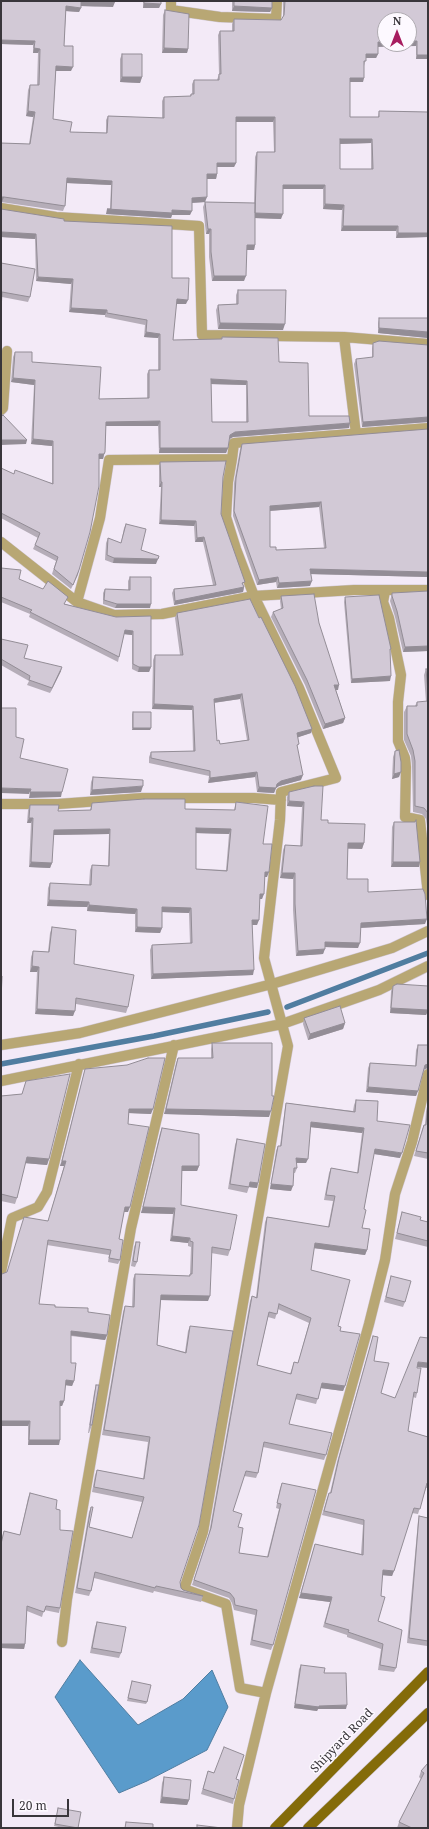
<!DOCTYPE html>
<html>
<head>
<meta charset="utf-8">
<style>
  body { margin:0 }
  #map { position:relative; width:429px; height:1829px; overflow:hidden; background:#f3eaf7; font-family:"Noto Serif",serif }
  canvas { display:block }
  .frame { position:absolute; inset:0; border:2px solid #39363b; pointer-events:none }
  .north { position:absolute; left:377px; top:12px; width:40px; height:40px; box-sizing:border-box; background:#fdf9ff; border:1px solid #afabb1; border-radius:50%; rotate:0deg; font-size:11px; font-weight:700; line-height:16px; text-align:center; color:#39363b }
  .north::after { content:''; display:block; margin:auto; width:14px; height:18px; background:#a81d60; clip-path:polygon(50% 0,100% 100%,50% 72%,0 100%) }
  .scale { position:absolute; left:12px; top:1799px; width:57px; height:18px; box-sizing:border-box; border:2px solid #39363b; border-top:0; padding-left:5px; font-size:12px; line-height:14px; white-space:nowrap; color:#39363b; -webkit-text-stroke:3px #fdf9ff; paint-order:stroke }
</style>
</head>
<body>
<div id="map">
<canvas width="429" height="1829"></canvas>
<div class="frame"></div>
<div class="north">N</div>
<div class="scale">20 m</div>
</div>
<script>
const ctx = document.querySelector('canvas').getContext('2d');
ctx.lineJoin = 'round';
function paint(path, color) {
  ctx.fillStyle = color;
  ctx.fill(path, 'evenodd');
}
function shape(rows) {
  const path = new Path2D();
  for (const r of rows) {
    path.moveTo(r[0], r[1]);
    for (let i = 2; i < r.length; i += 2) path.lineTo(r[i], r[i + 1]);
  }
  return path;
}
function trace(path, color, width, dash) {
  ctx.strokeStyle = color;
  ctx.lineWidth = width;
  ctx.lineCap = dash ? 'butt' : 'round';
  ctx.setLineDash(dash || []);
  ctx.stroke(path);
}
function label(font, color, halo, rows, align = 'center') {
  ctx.font = font + ' "Noto Serif",serif';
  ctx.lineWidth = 3;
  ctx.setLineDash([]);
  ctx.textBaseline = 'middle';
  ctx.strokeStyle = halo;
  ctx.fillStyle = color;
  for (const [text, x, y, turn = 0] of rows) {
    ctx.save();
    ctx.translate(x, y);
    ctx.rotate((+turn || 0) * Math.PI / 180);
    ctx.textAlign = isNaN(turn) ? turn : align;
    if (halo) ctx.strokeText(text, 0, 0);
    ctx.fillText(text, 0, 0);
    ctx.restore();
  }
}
const water = shape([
  [80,1660,138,1725,183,1699,212,1670,228,1707,207,1750,147,1781,119,1793,55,1697,80,1660]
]);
paint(water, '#5a9bcb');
trace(water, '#507da0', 1);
trace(shape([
  [287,1007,428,953],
  [1,1064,154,1036,268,1012]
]), '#507da0', 5.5);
const street = shape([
  [171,1,171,10,220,17,276,19,277,1],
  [1,208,56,217,199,226,202,335,344,337,356,434],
  [344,337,428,344],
  [1,410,3,408,7,351],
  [232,459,228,482,226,517,236,549,254,596,299,688,336,778,281,792,280,820,264,958,288,1046,203,1532,184,1589,226,1604,240,1688,266,1693],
  [1,542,77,602,114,615,162,614,254,596,354,590,428,590],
  [385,591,383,602,389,618,401,675,398,702,398,741,405,758,406,767,405,817,420,820,428,895],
  [77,602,100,518,109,460,232,459,234,443,428,428],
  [1,804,58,804,142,798,254,798,281,800],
  [1,1045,80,1033,272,984,392,948,428,931],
  [1,1081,282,1024,379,990,428,966],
  [1,1272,12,1218,38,1207,47,1192,79,1064],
  [62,1642,67,1599,131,1228,174,1045],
  [237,1828,239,1805,266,1693,369,1324,385,1260,395,1194,412,1142,428,1074]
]);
const primary = shape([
  [275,1828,428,1672],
  [308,1828,428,1713]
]);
trace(street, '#cec6d1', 11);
trace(primary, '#cec6d1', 11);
trace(street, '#b8a774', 10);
trace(primary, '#846b09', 10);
paint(shape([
  [1,1,113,7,81,6,79,12,66,11,64,46,71,71,56,71,53,119,70,132,106,133,106,120,108,116,162,118,162,101,164,97,190,96,191,94,192,94,192,84,194,80,217,80,219,74,218,35,220,31,232,31,232,24,234,19,281,20,283,17,283,1,428,1,428,59,416,59,416,46,378,46,378,54,376,58,366,58,364,66,363,82,350,82,350,117,378,117,379,111,428,112,428,237,396,238,396,231,341,231,342,210,323,209,323,189,283,189,281,219,255,218,255,245,254,250,247,250,244,281,212,281,209,257,209,234,206,234,203,207,205,202,254,203,255,157,257,152,274,152,273,122,236,122,236,163,234,167,217,167,217,174,216,179,207,179,205,202,192,203,190,215,172,215,171,218,106,214,110,209,111,185,67,183,65,206,63,211,1,202,1,143,29,144,33,117,26,116,28,90,30,85,37,85,38,53,33,53,33,45,1,44],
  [371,143,371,169,340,169,340,144],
  [143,1,161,1,159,8,143,8],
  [232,1,272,1,272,8,270,12,232,11],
  [165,10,188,49,187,53,162,53,163,15],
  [122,54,142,77,140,83,120,82,120,59],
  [2,210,64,221,172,278,186,304,176,304,173,340,221,339,222,337,279,362,309,416,349,428,233,437,229,439,228,448,226,453,159,453,158,426,106,426,105,452,103,459,99,459,78,575,71,589,52,574,56,561,33,549,38,538,1,518,1,468,14,474,52,483,52,446,31,444,34,385,11,382,13,357,15,352,99,399,147,398,147,374,149,370,158,370,158,338,144,337,145,325,105,317,105,315,69,312,71,284,36,281,35,239,1,237],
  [211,384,246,385,246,422,212,422],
  [1,263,30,297,28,302,2,297],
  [238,290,283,330,218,329,216,310,218,305,236,304,236,295],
  [428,298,428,338,378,333,378,323,379,318,428,318],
  [373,343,428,345,428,422,362,427,354,364,356,359,372,358,372,348],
  [242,444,428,577,311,574,310,586,277,588,276,582,257,585,233,516,234,483,240,449],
  [319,507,324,548,276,550,270,547,270,511],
  [160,462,223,477,221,514,244,587,243,592,174,605,172,593,174,589,213,585,203,542,195,542,194,526,159,524,161,487,159,487,159,466],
  [126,524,141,550,156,564,113,563,105,560,106,543,108,538,121,543,124,528],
  [1,568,19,579,65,604,116,617,151,616,151,667,149,672,138,672,132,669,132,635,124,634,119,657,118,662,29,617,30,614,1,602],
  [130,577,150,608,115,608,103,604,103,593,105,589,128,590,128,581],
  [428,591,428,651,403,652,395,617,390,601,392,593],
  [281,596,319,623,338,690,336,690,345,718,343,723,323,729,305,685,271,617,273,612,281,609,280,601],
  [345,597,390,653,390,681,351,683,344,602],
  [177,613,311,733,298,737,297,748,301,780,279,786,276,788,274,793,257,792,255,777,208,783,209,776,149,763,149,757,151,752,193,751,192,710,152,709,153,660,155,655,180,655,175,618],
  [240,699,247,740,220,744,217,741,214,703],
  [1,639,24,658,61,671,50,693,27,685,29,681,1,665],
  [426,669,428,669,428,834,426,819,422,814,413,812,412,766,411,756,404,740,404,712,407,706,415,706,417,702,426,702,424,675],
  [133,712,151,728,150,730,132,730,132,714],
  [395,751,399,777,392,779,393,757],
  [93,777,141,792,90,795,91,782],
  [314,786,321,820,328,823,364,843,362,849,348,849,347,879,368,892,425,924,360,928,358,948,325,947,323,954,296,956,293,910,293,879,280,878,283,850,285,845,300,846,302,807,287,806,287,797,289,792],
  [236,802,263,844,267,877,265,877,262,899,260,899,257,925,252,925,253,975,151,979,150,950,152,945,190,944,189,913,162,912,162,928,160,933,135,932,135,914,87,911,87,907,47,906,48,888,50,883,89,885,90,870,92,865,108,866,109,834,53,835,52,863,50,868,29,867,31,823,27,823,28,810,30,805,58,811,90,810,92,803,185,809,234,810],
  [196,833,229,834,226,870,196,869],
  [394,822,419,867,391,867,392,827],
  [52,927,74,964,128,1007,126,1013,76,1004,73,1016,35,1014,37,972,30,972,31,957,33,951,48,952,50,933],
  [393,986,428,1010,426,1015,390,1013,391,991],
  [304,1018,345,1023,343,1029,308,1040,303,1024],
  [212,1043,269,1117,164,1114,176,1063,178,1058,211,1058,211,1049],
  [418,1045,424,1070,416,1096,366,1092,368,1068,370,1063,415,1066,416,1050],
  [85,1069,151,1114,129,1113,128,1124,128,1212,124,1212,119,1239,120,1260,118,1264,108,1262,109,1255,47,1245,39,1304,88,1312,107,1335,105,1340,71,1336,71,1363,74,1381,72,1386,65,1385,64,1401,62,1406,60,1406,59,1445,28,1445,28,1426,1,1426,2,1274,7,1272,48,1221,64,1166,60,1166],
  [26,1081,49,1159,47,1165,25,1163,17,1198,15,1204,1,1201,1,1096,22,1094],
  [356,1100,377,1121,400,1158,374,1154,364,1209,362,1228,367,1250,365,1255,314,1248,311,1270,340,1331,345,1386,343,1391,321,1388,316,1404,295,1399,289,1424,326,1455,324,1460,263,1447,258,1473,256,1478,244,1476,233,1511,238,1527,239,1553,267,1557,279,1509,276,1508,280,1488,282,1483,273,1645,271,1650,250,1645,255,1615,234,1610,232,1603,229,1598,192,1585,209,1533,250,1301,252,1296,256,1297,265,1222,267,1217,328,1227,333,1201,324,1200,329,1173,331,1168,357,1173,362,1133,311,1127,306,1163,296,1163,297,1168,295,1173,294,1173,291,1191,270,1189,276,1151,278,1146,280,1146,285,1108,286,1103,353,1111,354,1105],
  [278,1309,309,1323,298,1363,294,1362,290,1374,257,1365,268,1317,275,1319],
  [428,1102,428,1159,414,1156,422,1130,424,1125,425,1125,426,1111],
  [162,1128,199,1166,197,1171,182,1171,181,1205,230,1250,228,1256,211,1253,208,1301,161,1300,157,1345,185,1352,188,1331,190,1326,180,1582,181,1588,183,1590,203,1596,201,1602,154,1591,153,1593,94,1578,91,1591,89,1596,75,1593,89,1512,91,1507,89,1527,132,1538,142,1502,92,1492,95,1475,97,1470,143,1479,148,1442,102,1435,123,1312,125,1306,132,1307,133,1279,135,1274,189,1276,190,1274,191,1247,188,1246,188,1243,170,1241,173,1214,141,1213,160,1133],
  [237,1139,258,1183,257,1188,249,1187,247,1193,228,1189,235,1145],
  [402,1212,420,1220,428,1222,428,1247,395,1239],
  [136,1242,137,1262,135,1267,131,1266,134,1247],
  [391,1276,405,1302,403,1307,384,1302],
  [373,1336,374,1361,381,1393,395,1398,417,1367,417,1393,416,1398,413,1397,408,1431,428,1437,428,1488,426,1488,418,1514,412,1513,392,1576,382,1575,378,1621,396,1668,394,1672,378,1670,381,1649,347,1637,347,1635,323,1627,330,1602,299,1598,315,1544,361,1554,363,1525,322,1515,327,1498,329,1493,330,1493,337,1462],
  [96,1385,92,1425,89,1433,88,1433,94,1393],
  [30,1493,56,1509,60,1608,59,1613,44,1610,42,1617,27,1611,25,1644,24,1649,1,1648,1,1540,4,1531,20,1535,28,1498],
  [419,1516,428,1518,428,1643,427,1646,407,1643,418,1521],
  [97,1622,121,1653,119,1658,90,1653,95,1627],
  [301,1665,346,1709,318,1709,317,1711,294,1708,299,1669],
  [132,1681,147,1702,146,1704,127,1701],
  [428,1763,428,1828,397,1828,399,1822,421,1779,419,1777,421,1771],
  [208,1771,236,1779,234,1799,233,1804,201,1794],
  [164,1777,189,1800,187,1805,160,1803,162,1783],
  [58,1808,78,1828,63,1828,54,1826]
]), '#b5adb8');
paint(shape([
  [81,1,115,2,113,7,80,6],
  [144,3,161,4,159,8,143,8],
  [66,6,81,8,79,12,65,11],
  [234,6,272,8,270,12,232,11],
  [1,40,35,41,33,45,1,44],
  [409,41,417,41,416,46,376,47,378,42,385,42,385,44,409,44],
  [34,48,40,49,38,53,33,53],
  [164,48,188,49,187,53,162,53],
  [366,54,378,54,376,58,364,58],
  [417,55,428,55,428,59,416,59],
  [56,66,73,67,71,71,55,71],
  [122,77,142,77,140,83,120,82],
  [350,78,364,78,363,82,348,82],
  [28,111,35,112,33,117,26,116],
  [236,117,275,117,273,122,234,122],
  [340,139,372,139,371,143,338,144],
  [217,163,236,163,234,167,215,167],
  [207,174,217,174,216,179,206,179],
  [67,178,112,181,111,185,66,183],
  [283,185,325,185,323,189,282,189],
  [1,197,4,197,2,202,1,202],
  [207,197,205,202,190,203,192,198],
  [325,204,344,205,342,210,323,209],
  [107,209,172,210,192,211,190,215,172,215,171,218,106,214],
  [255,213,283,214,281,219,254,218],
  [343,226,398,226,396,231,341,231],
  [208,229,211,229,209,234,206,234],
  [2,232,36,234,35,239,1,237],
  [398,233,428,233,428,237,396,238],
  [247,245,255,245,254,250,246,250],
  [214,276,246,276,244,281,212,281],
  [38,277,73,279,71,284,36,281],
  [177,299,188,300,186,304,175,304],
  [71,308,107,310,105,315,69,312],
  [220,323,285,324,283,330,218,329],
  [379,328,428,332,428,338,378,333],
  [146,332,160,334,158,338,144,337],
  [13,378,35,380,34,385,11,382],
  [211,379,247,381,246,385,209,384],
  [428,417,428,422,362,427,363,422],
  [160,421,158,426,104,426,106,422],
  [350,423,349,428,233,437,228,440,230,435,235,432],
  [33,439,53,441,52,446,31,444],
  [1,440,27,440,26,444,1,445],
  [160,448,228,448,226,453,159,453],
  [99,454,104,454,103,459,98,459],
  [161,482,162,482,161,487,159,487],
  [321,502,319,507,268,511,270,506],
  [161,520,196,521,194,526,159,524],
  [204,537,203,542,195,542,197,538],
  [114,558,158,559,156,564,113,563],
  [310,569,428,572,428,577,308,574],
  [278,577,276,582,257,585,259,580],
  [312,581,310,586,277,588,279,583],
  [244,587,243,592,174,605,175,601],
  [117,604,151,604,150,608,115,608],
  [125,630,133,631,132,635,123,634],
  [428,646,428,651,403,652,405,647],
  [62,667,61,671,50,693,52,688],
  [139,667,151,667,149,672,138,672],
  [391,676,390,681,351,683,352,679],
  [334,685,339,685,338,690,332,690],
  [242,694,240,699,212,703,214,699],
  [154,704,193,706,192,710,152,709],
  [345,718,343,723,323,729,325,724],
  [133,728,151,728,150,730,132,730],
  [312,729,311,733,296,738,297,733],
  [257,772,255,777,208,783,210,778],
  [401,772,399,777,392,779,394,774],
  [303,775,301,780,279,786,276,788,274,793,257,792,259,787,277,784,281,781],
  [143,786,141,792,90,795,92,790],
  [1,788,31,789,29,794,1,793],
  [30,792,62,792,61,797,29,798],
  [289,801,304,802,302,807,287,806],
  [29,818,33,818,31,823,27,823],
  [196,828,231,829,229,834,194,833],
  [110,829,109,834,52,835,54,830],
  [348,843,364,843,362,849,346,848],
  [31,862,52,863,50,868,29,867],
  [393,862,420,862,419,867,391,867],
  [265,872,269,872,267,877,264,877],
  [282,873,295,873,293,879,280,878],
  [260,894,264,894,262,899,258,899],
  [49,900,89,902,87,907,47,906],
  [89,905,137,909,135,914,87,911],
  [162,907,191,908,189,913,160,912],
  [427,919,425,924,359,928,361,923],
  [252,920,259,920,257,925,250,925],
  [137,927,162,928,160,933,135,932],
  [325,942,360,943,358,948,323,947],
  [325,949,323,954,296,956,298,951],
  [32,966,39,967,37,972,30,972],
  [254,970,253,975,151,979,153,974],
  [391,1008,428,1010,428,1011,426,1015,390,1013],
  [37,1009,75,1011,73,1016,35,1014],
  [345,1023,343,1029,308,1040,310,1034],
  [428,1064,428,1068,423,1070,425,1065],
  [368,1087,418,1091,416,1096,366,1092],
  [129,1109,153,1109,151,1114,128,1113],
  [166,1109,271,1111,269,1117,164,1114],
  [311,1122,364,1128,362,1133,309,1127],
  [375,1149,402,1153,400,1158,374,1154],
  [27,1157,49,1159,47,1165,24,1163],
  [296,1158,308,1159,306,1163,294,1163],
  [62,1161,66,1161,64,1166,60,1166],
  [182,1166,199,1166,197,1171,180,1171],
  [250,1182,258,1183,257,1188,248,1187],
  [271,1184,293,1186,291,1191,270,1189],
  [125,1207,130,1207,128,1212,123,1212],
  [143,1207,175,1208,173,1214,141,1213],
  [172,1236,190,1238,188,1243,170,1241],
  [315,1243,367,1250,365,1255,313,1248],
  [161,1295,210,1296,208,1301,159,1300],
  [71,1331,107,1335,105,1340,69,1335],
  [418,1362,428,1363,428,1368,416,1367],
  [66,1380,74,1381,72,1386,64,1385],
  [322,1383,345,1386,343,1391,320,1388],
  [60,1401,64,1401,62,1406,59,1406],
  [1,1421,30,1421,28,1426,1,1426],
  [29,1440,60,1440,59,1445,28,1445],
  [383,1570,394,1571,392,1576,381,1575],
  [301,1593,332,1597,330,1602,299,1598],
  [1,1644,25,1644,24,1649,1,1648],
  [295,1704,319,1706,347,1705,346,1709,318,1709,317,1711,294,1708],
  [162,1797,189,1800,187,1805,160,1803]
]), '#938d96');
const building = shape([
  [1,1,115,1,115,2,81,1,81,8,66,6,64,46,73,46,73,67,56,66,53,119,72,122,70,132,107,133,108,116,164,118,164,97,191,96,191,94,194,94,194,80,219,80,219,74,221,74,220,31,234,31,234,19,281,20,284,15,285,1,428,1,428,55,417,55,417,41,409,41,409,20,385,20,385,42,378,42,378,54,366,54,366,61,364,61,364,78,350,78,350,117,379,117,379,111,428,112,428,233,398,233,398,226,343,226,344,205,325,204,325,185,283,185,283,214,255,213,257,152,275,152,275,117,236,117,236,163,217,163,217,174,207,174,207,197,192,198,192,211,172,210,172,213,107,209,111,209,112,181,67,178,65,206,4,197,1,197,1,143,30,144,35,112,28,111,30,85,39,85,40,49,34,48,35,41,1,40,1,1],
  [340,139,372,139,373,169,340,169,340,139],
  [144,1,161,1,161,4,144,3,144,1],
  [234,1,272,1,272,8,234,6,234,1],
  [165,10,189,14,188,49,164,48,165,10],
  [122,54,142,54,142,77,122,77,122,54],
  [205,202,255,203,255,245,247,245,246,276,214,276,211,252,211,229,208,229,205,202],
  [1,209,64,219,64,221,172,226,172,278,189,278,188,300,177,299,173,340,222,339,222,337,278,338,279,362,308,363,309,416,349,416,350,423,235,432,230,435,228,448,160,448,160,421,106,422,105,452,104,454,99,454,99,486,90,532,79,570,73,585,54,569,58,557,35,545,40,533,1,513,1,468,14,474,15,470,53,484,53,441,33,439,35,380,13,378,15,352,32,352,32,362,101,367,99,399,149,398,149,370,160,370,160,334,146,332,147,320,107,313,107,310,71,308,73,279,38,277,36,234,2,232,1,238,1,209],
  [211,379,247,381,248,422,212,422,211,379],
  [1,263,35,269,30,297,2,292,1,311,1,263],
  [238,290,286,290,285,324,220,323,218,305,238,304,238,290],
  [379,318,428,318,428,332,379,328,379,318],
  [379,341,428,345,428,417,363,422,356,359,373,357,373,343,379,341],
  [3,415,27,440,1,440,1,417,3,415],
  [428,429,428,572,310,569,312,581,279,583,278,577,259,580,234,511,236,478,242,444,428,429],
  [321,502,326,548,276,550,276,547,270,547,270,506,321,502],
  [226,461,223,477,221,514,245,582,242,583,244,587,175,601,174,589,216,585,204,537,197,538,196,521,161,520,162,482,161,482,160,462,226,461],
  [126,524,146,529,141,550,159,556,158,559,114,558,107,555,108,538,121,543,126,524],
  [1,568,21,570,19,579,43,589,48,581,68,597,64,604,116,617,151,616,151,667,139,667,133,664,133,631,125,630,119,657,30,612,32,610,1,597,1,568],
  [130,577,151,577,151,604,117,604,104,600,105,589,130,590,130,577],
  [428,591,428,646,405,647,397,611,392,596,392,593,428,591],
  [314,594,319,623,339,685,334,685,345,718,325,724,307,680,273,612,283,608,281,596,314,594],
  [379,595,391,649,390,649,391,676,352,679,345,597,379,595],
  [250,599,259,618,261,617,295,686,312,729,297,733,299,744,297,745,303,775,281,781,277,784,276,788,259,787,257,772,210,778,210,771,151,758,151,752,195,751,193,706,154,704,155,655,183,655,177,613,250,599],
  [242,694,249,740,220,744,219,740,217,741,214,699,242,694],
  [1,639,28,645,24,658,62,667,52,688,29,680,30,676,1,659,1,639],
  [426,669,428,669,428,692,426,669],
  [428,701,428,813,424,808,415,806,415,761,413,750,407,734,407,706,417,706,417,702,428,701],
  [1,708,16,708,16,737,24,739,20,758,68,769,62,792,30,792,31,789,1,788,1,708],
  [133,712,151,712,151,728,133,728,133,712],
  [399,750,401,762,401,772,394,774,395,751,399,750],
  [93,777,143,780,143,786,92,790,93,777],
  [314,786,323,786,321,820,328,820,328,823,365,824,364,843,348,843,347,879,368,879,368,892,423,889,425,894,427,919,361,923,360,943,325,942,325,949,298,951,295,904,295,873,282,873,285,845,302,846,304,802,289,801,289,792,314,786],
  [144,799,185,799,185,809,235,810,236,802,268,806,263,844,272,844,269,872,265,872,264,894,260,894,259,920,252,920,254,970,153,974,152,945,192,943,191,908,162,907,162,928,137,927,137,909,89,905,89,902,49,900,50,883,91,885,92,865,109,866,110,829,54,830,52,863,31,862,33,818,29,818,30,805,59,805,58,811,91,810,92,803,144,799],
  [196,828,231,829,227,871,196,869,196,828],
  [416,820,420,862,393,862,394,822,415,822,416,820],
  [52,927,76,930,74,964,134,975,128,1007,76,998,75,1011,37,1009,39,967,32,966,33,951,49,952,52,927],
  [1,975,2,976,1,1000,1,975],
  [397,984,428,986,428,1010,391,1008,393,986,397,984],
  [340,1006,345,1023,310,1034,304,1018,340,1006],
  [212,1043,272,1043,272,1096,274,1096,271,1111,166,1109,178,1058,213,1058,212,1043],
  [418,1045,428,1045,428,1064,425,1065,418,1091,368,1087,370,1063,416,1066,418,1045],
  [148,1058,165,1058,153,1109,129,1109,128,1124,149,1127,130,1207,125,1207,119,1239,123,1240,120,1260,109,1258,111,1250,48,1240,39,1304,55,1305,55,1307,88,1308,88,1312,110,1315,107,1335,71,1331,71,1363,76,1363,74,1381,66,1380,64,1401,60,1401,60,1440,29,1440,30,1421,1,1421,1,1273,2,1274,7,1272,24,1217,48,1221,66,1161,62,1161,85,1069,127,1065,148,1058],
  [70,1074,49,1159,27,1157,17,1198,1,1194,1,1096,22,1094,26,1081,70,1074],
  [356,1100,378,1101,377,1121,410,1125,402,1153,375,1149,364,1209,366,1210,362,1228,370,1229,367,1250,315,1243,311,1270,350,1280,338,1326,341,1327,340,1331,360,1334,345,1386,322,1383,318,1399,297,1394,289,1424,332,1433,326,1455,264,1442,258,1473,246,1471,233,1511,242,1514,238,1527,243,1528,239,1553,268,1557,281,1504,277,1503,282,1483,316,1490,273,1645,252,1640,257,1610,235,1605,234,1598,230,1593,194,1580,211,1528,252,1296,257,1298,267,1217,329,1227,335,1196,326,1195,331,1168,358,1173,364,1128,311,1122,308,1159,296,1158,297,1168,294,1168,293,1186,271,1184,278,1146,281,1146,286,1103,355,1112,356,1100],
  [279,1304,311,1318,298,1363,294,1362,291,1374,257,1365,269,1312,277,1314,279,1304],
  [428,1105,428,1153,416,1151,424,1125,426,1125,428,1105],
  [162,1128,199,1134,199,1166,182,1166,181,1205,237,1215,230,1250,212,1247,210,1296,161,1295,157,1345,186,1353,190,1326,233,1331,199,1525,180,1582,181,1588,183,1590,203,1596,156,1586,155,1588,95,1572,91,1591,77,1588,91,1507,93,1507,89,1527,132,1538,144,1497,94,1487,97,1470,144,1479,150,1437,104,1430,125,1306,134,1307,135,1274,190,1276,190,1274,192,1274,193,1242,190,1241,190,1238,172,1236,175,1208,143,1207,162,1128],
  [237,1139,265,1144,258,1183,250,1182,249,1187,230,1184,237,1139],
  [402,1212,421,1217,420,1220,428,1222,428,1241,397,1233,402,1212],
  [136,1242,140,1242,137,1262,133,1261,136,1242],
  [391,1276,411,1281,405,1302,386,1297,391,1276],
  [373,1336,378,1337,374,1361,389,1363,381,1393,395,1398,420,1337,428,1338,428,1363,418,1362,417,1368,421,1368,417,1393,414,1392,408,1431,428,1437,428,1483,427,1483,420,1509,414,1508,394,1571,383,1570,381,1596,385,1597,378,1621,402,1630,396,1668,380,1665,383,1644,348,1632,349,1630,325,1623,332,1597,301,1593,315,1544,363,1555,364,1520,324,1511,329,1493,331,1493,339,1458,373,1336],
  [96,1385,99,1385,92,1425,90,1425,96,1385],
  [30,1493,57,1500,56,1509,60,1510,60,1530,73,1531,60,1608,46,1606,44,1612,27,1606,25,1644,1,1644,1,1544,4,1531,20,1535,30,1493],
  [419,1516,428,1518,428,1641,409,1638,419,1516],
  [97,1622,126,1627,121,1653,92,1648,97,1622],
  [301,1665,325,1668,324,1673,346,1673,347,1705,319,1706,319,1707,295,1704,301,1665],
  [132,1681,151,1685,147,1702,128,1698,132,1681],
  [224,1747,244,1755,236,1779,239,1780,234,1799,203,1789,208,1771,214,1773,224,1747],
  [428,1763,428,1828,412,1828,399,1822,424,1773,421,1771,428,1763],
  [164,1777,191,1780,189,1800,162,1797,164,1777],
  [58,1808,81,1812,78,1828,55,1824,58,1808],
  [126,1822,153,1824,153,1828,125,1828,126,1822],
  [197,1825,222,1828,197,1828,197,1825]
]);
paint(building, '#d2c9d6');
trace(building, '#938d96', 1);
label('12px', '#39363b', '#fdf9ff', [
  ["Shipyard Road",342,1741,-46]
]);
</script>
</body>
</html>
